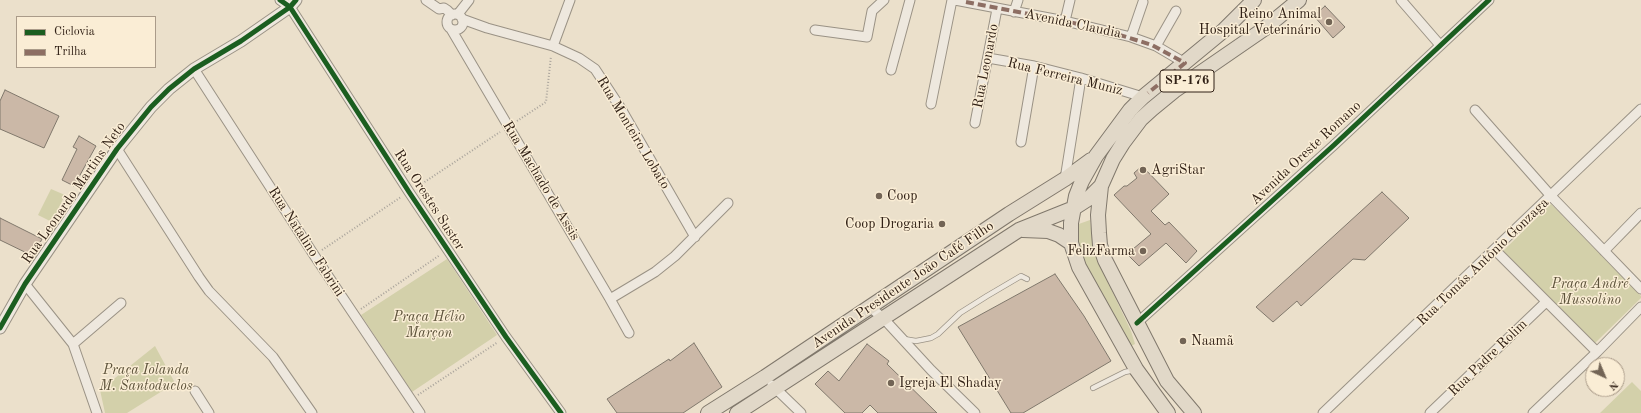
<!DOCTYPE html>
<html>
<head>
<meta charset="utf-8">
<style>
  body { margin:0 }
  #map { position:relative; width:1641px; height:413px; overflow:hidden; background:#ebe0cb; font-family:"Old Standard TT",serif }
  canvas { display:block }
  .legend { position:absolute; left:16px; top:16px; width:140px; height:52px; box-sizing:border-box; background:#faedd5; border:1px solid #aa9b89; margin:0; padding:5px 7px; list-style:none; font-size:12px; color:#312116 }
  .legend li { display:flex; align-items:center; gap:8px; height:20px }
  .legend b { width:20px; border:1px solid #aa9b89 }
  .north { position:absolute; left:1585px; top:357px; width:40px; height:40px; box-sizing:border-box; background:#faedd5; border:1px solid #aa9b89; border-radius:50%; rotate:136deg; font-size:11px; font-weight:700; line-height:16px; text-align:center; color:#312116 }
  .north::after { content:''; display:block; margin:auto; width:14px; height:18px; background:#726455; clip-path:polygon(50% 0,100% 100%,50% 72%,0 100%) }
</style>
</head>
<body>
<div id="map">
<canvas width="1641" height="413"></canvas>
<ul class="legend">
<li><b style="height:5px;background:#1b5e20"></b>Ciclovia</li>
<li><b style="height:5px;background:#8d6e63"></b>Trilha</li>
</ul>
<div class="north">N</div>
</div>
<script>
const ctx = document.querySelector('canvas').getContext('2d');
ctx.lineJoin = 'round';
function paint(path, color) {
  ctx.fillStyle = color;
  ctx.fill(path, 'evenodd');
}
function shape(rows) {
  const path = new Path2D();
  for (const r of rows) {
    if (r.length === 3) {
      path.moveTo(r[0] + r[2], r[1]);
      path.arc(r[0], r[1], r[2], 0, 2 * Math.PI);
      continue;
    }
    path.moveTo(r[0], r[1]);
    for (let i = 2; i < r.length; i += 2) path.lineTo(r[i], r[i + 1]);
  }
  return path;
}
function trace(path, color, width, dash) {
  ctx.strokeStyle = color;
  ctx.lineWidth = width;
  ctx.lineCap = dash ? 'butt' : 'round';
  ctx.setLineDash(dash || []);
  ctx.stroke(path);
}
function label(font, color, halo, rows, align = 'center') {
  ctx.font = font + ' "Old Standard TT",serif';
  ctx.lineWidth = 3;
  ctx.setLineDash([]);
  ctx.textBaseline = 'middle';
  ctx.strokeStyle = halo;
  ctx.fillStyle = color;
  for (const [text, x, y, turn = 0] of rows) {
    ctx.save();
    ctx.translate(x, y);
    ctx.rotate((+turn || 0) * Math.PI / 180);
    ctx.textAlign = isNaN(turn) ? turn : align;
    if (halo) ctx.strokeText(text, 0, 0);
    ctx.fillText(text, 0, 0);
    ctx.restore();
  }
}
paint(shape([
  [51,189,65,195,52,222,38,215],
  [1551,204,1641,296,1641,298,1594,344,1503,251],
  [1090,220,1093,246,1100,266,1131,331,1135,344,1131,346,1078,256,1076,225],
  [447,259,497,335,412,392,361,315],
  [155,346,175,383,127,413,105,413,100,390],
  [1632,382,1641,391,1641,413,1600,413]
]), '#d3d0aa');
const building = shape([
  [1325,6,1345,27,1333,38,1314,16,1325,6],
  [5,90,59,116,44,148,0,129,0,101,5,90],
  [79,136,96,146,74,186,62,180,77,149,73,147,79,136],
  [1142,166,1169,194,1151,211,1165,225,1169,222,1197,251,1186,263,1166,243,1139,266,1127,254,1151,234,1114,195,1124,186,1127,186,1137,178,1134,173,1142,166],
  [1382,192,1409,218,1365,260,1353,259,1301,306,1297,301,1273,322,1256,307,1382,192],
  [0,218,42,239,33,256,0,240,0,218],
  [1055,274,1084,316,1111,361,1023,413,1011,413,958,327,1055,274],
  [694,343,722,387,683,413,617,413,607,399,669,359,670,361,694,343],
  [867,344,889,361,887,364,937,413,878,413,870,405,862,413,845,413,815,384,828,371,839,381,867,344]
]);
paint(building, '#cbb8a7');
trace(building, '#80786c', 1);
const service = shape([
  [904,339,916,341,931,338,938,334,960,313,987,296,1021,276,1027,279],
  [1093,388,1125,372,1135,370]
]);
const minor = shape([
  [280,0,290,7,409,192,506,337,561,413],
  [426,0,439,9,444,8,447,10,452,15],
  [955,0,1065,21,1131,37,1156,46,1185,63],
  [1401,0,1440,45],
  [1014,12,1018,0],
  [458,14,469,0],
  [455,22,8],
  [462,19,487,28,553,46,579,58,595,69,620,107,695,237],
  [1065,21,1070,0],
  [451,29,610,299,629,333],
  [815,30,867,37,872,11,884,0],
  [1131,37,1143,2],
  [553,46,570,0],
  [1156,46,1176,11],
  [988,58,1034,66,1081,78,1143,97],
  [194,69,314,255,420,413],
  [891,70,910,0],
  [931,104,952,0],
  [1475,110,1551,196,1641,289],
  [975,123,997,9],
  [1021,142,1034,66],
  [117,149,199,277,209,291,273,357,312,413],
  [1065,179,1081,78],
  [1495,250,1597,352],
  [1604,251,1641,213],
  [25,284,73,344,97,413],
  [610,299,655,272,675,256,728,203],
  [870,307,884,319,931,370,975,413],
  [1137,323,1334,145,1489,0],
  [73,344,121,303],
  [772,385,801,413],
  [195,391,209,413],
  [1323,413,1641,109],
  [1430,413,1546,302],
  [1533,413,1597,352,1641,307]
]);
const tertiary = shape([
  [0,328,25,284,117,149,151,107,169,89,194,69,241,41,290,7,296,0]
]);
const primary = shape([
  [1023,230,1048,231,1059,235,1071,243],
  [708,413,765,377,1009,214,1065,179,1091,160],
  [737,413,1019,230,1074,208,1088,199,1101,186],
  [1168,413,1136,369,1079,267,1071,243,1071,223,1076,196,1082,181,1096,156,1130,110,1143,97,1223,31,1254,0],
  [1194,413,1167,381,1105,260,1100,245,1099,233,1098,215,1101,186,1113,159,1123,143,1141,119,1152,109,1174,91,1264,29,1299,0]
]);
trace(service, '#9a9285', 6);
trace(minor, '#9a9285', 11);
trace(tertiary, '#9a9285', 13);
trace(primary, '#80786c', 16);
trace(shape([
  [517,121,546,102,551,56],
  [417,187,500,132],
  [322,250,401,197],
  [361,309,440,255],
  [418,395,498,342]
]), '#aaa49c', 2, [1, 2]);
trace(service, '#eee8de', 4.5);
trace(minor, '#eee8de', 9);
trace(tertiary, '#eee8de', 11);
trace(primary, '#e1d8c8', 14);
trace(shape([
  [966,2,1065,21,1107,31,1152,45,1185,63,1148,93]
]), '#8d6e63', 4, [8, 4]);
trace(shape([
  [280,0,290,7,409,192,506,337,561,413],
  [1137,323,1334,145,1489,0],
  [0,328,25,284,117,149,151,107,169,89,194,69,241,41,290,7,296,0]
]), '#1b5e20', 5);
for (const [x, y, r, color] of [
  [1329,22,4,"#726455"],
  [1143,170,4,"#726455"],
  [879,196,4,"#726455"],
  [942,224,4,"#726455"],
  [1143,251,4,"#726455"],
  [1183,341,4,"#726455"],
  [891,383,4,"#726455"]
]) {
  const dot = new Path2D();
  dot.arc(x, y, r, 0, 2 * Math.PI);
  ctx.fillStyle = color;
  ctx.fill(dot);
  trace(dot, '#faedd5', 1.5);
}
for (const [x, y, w] of [
  [1187,81,54]
]) {
  const box = new Path2D();
  box.roundRect(x - w / 2, y - 11, w, 22, 3);
  ctx.fillStyle = '#faedd5';
  ctx.fill(box);
  trace(box, '#312116', 1);
}
label('bold 13px', '#312116', null, [
  ["SP-176",1187,81]
]);
label('14px', '#312116', '#faedd5', [
  ["Reino Animal",1321,14,"right"],
  ["Hospital Veterinário",1321,30,"right"],
  ["AgriStar",1151,170],
  ["Coop",887,196],
  ["Coop Drogaria",934,224,"right"],
  ["FelizFarma",1135,251,"right"],
  ["Naamã",1191,341],
  ["Igreja El Shaday",899,383]
], 'left');
label('14px', '#312116', '#faedd5', [
  ["Avenida Claudia",1073,24,12],
  ["Rua Leonardo",986,66,-79],
  ["Rua Ferreira Muniz",1065,77,14],
  ["Rua Monteiro Lobato",633,133,59],
  ["Avenida Oreste Romano",1306,153,-43],
  ["Rua Machado de Assis",541,181,59],
  ["Rua Leonardo Martins Neto",74,193,-55],
  ["Rua Orestes Suster",429,200,57],
  ["Rua Natalino Fabrini",306,242,57],
  ["Rua Tomás Antônio Gonzaga",1483,262,-44],
  ["Avenida Presidente João Café Filho",903,285,-34],
  ["Rua Padre Rolim",1488,358,-44]
]);
label('italic 14px', '#5c523a', '#faedd5', [
  ["Praça André",1590,284],
  ["Mussolino",1590,300],
  ["Praça Hélio",429,317],
  ["Marçon",429,333],
  ["Praça Iolanda",146,370],
  ["M. Santoduclos",146,386]
]);
</script>
</body>
</html>
